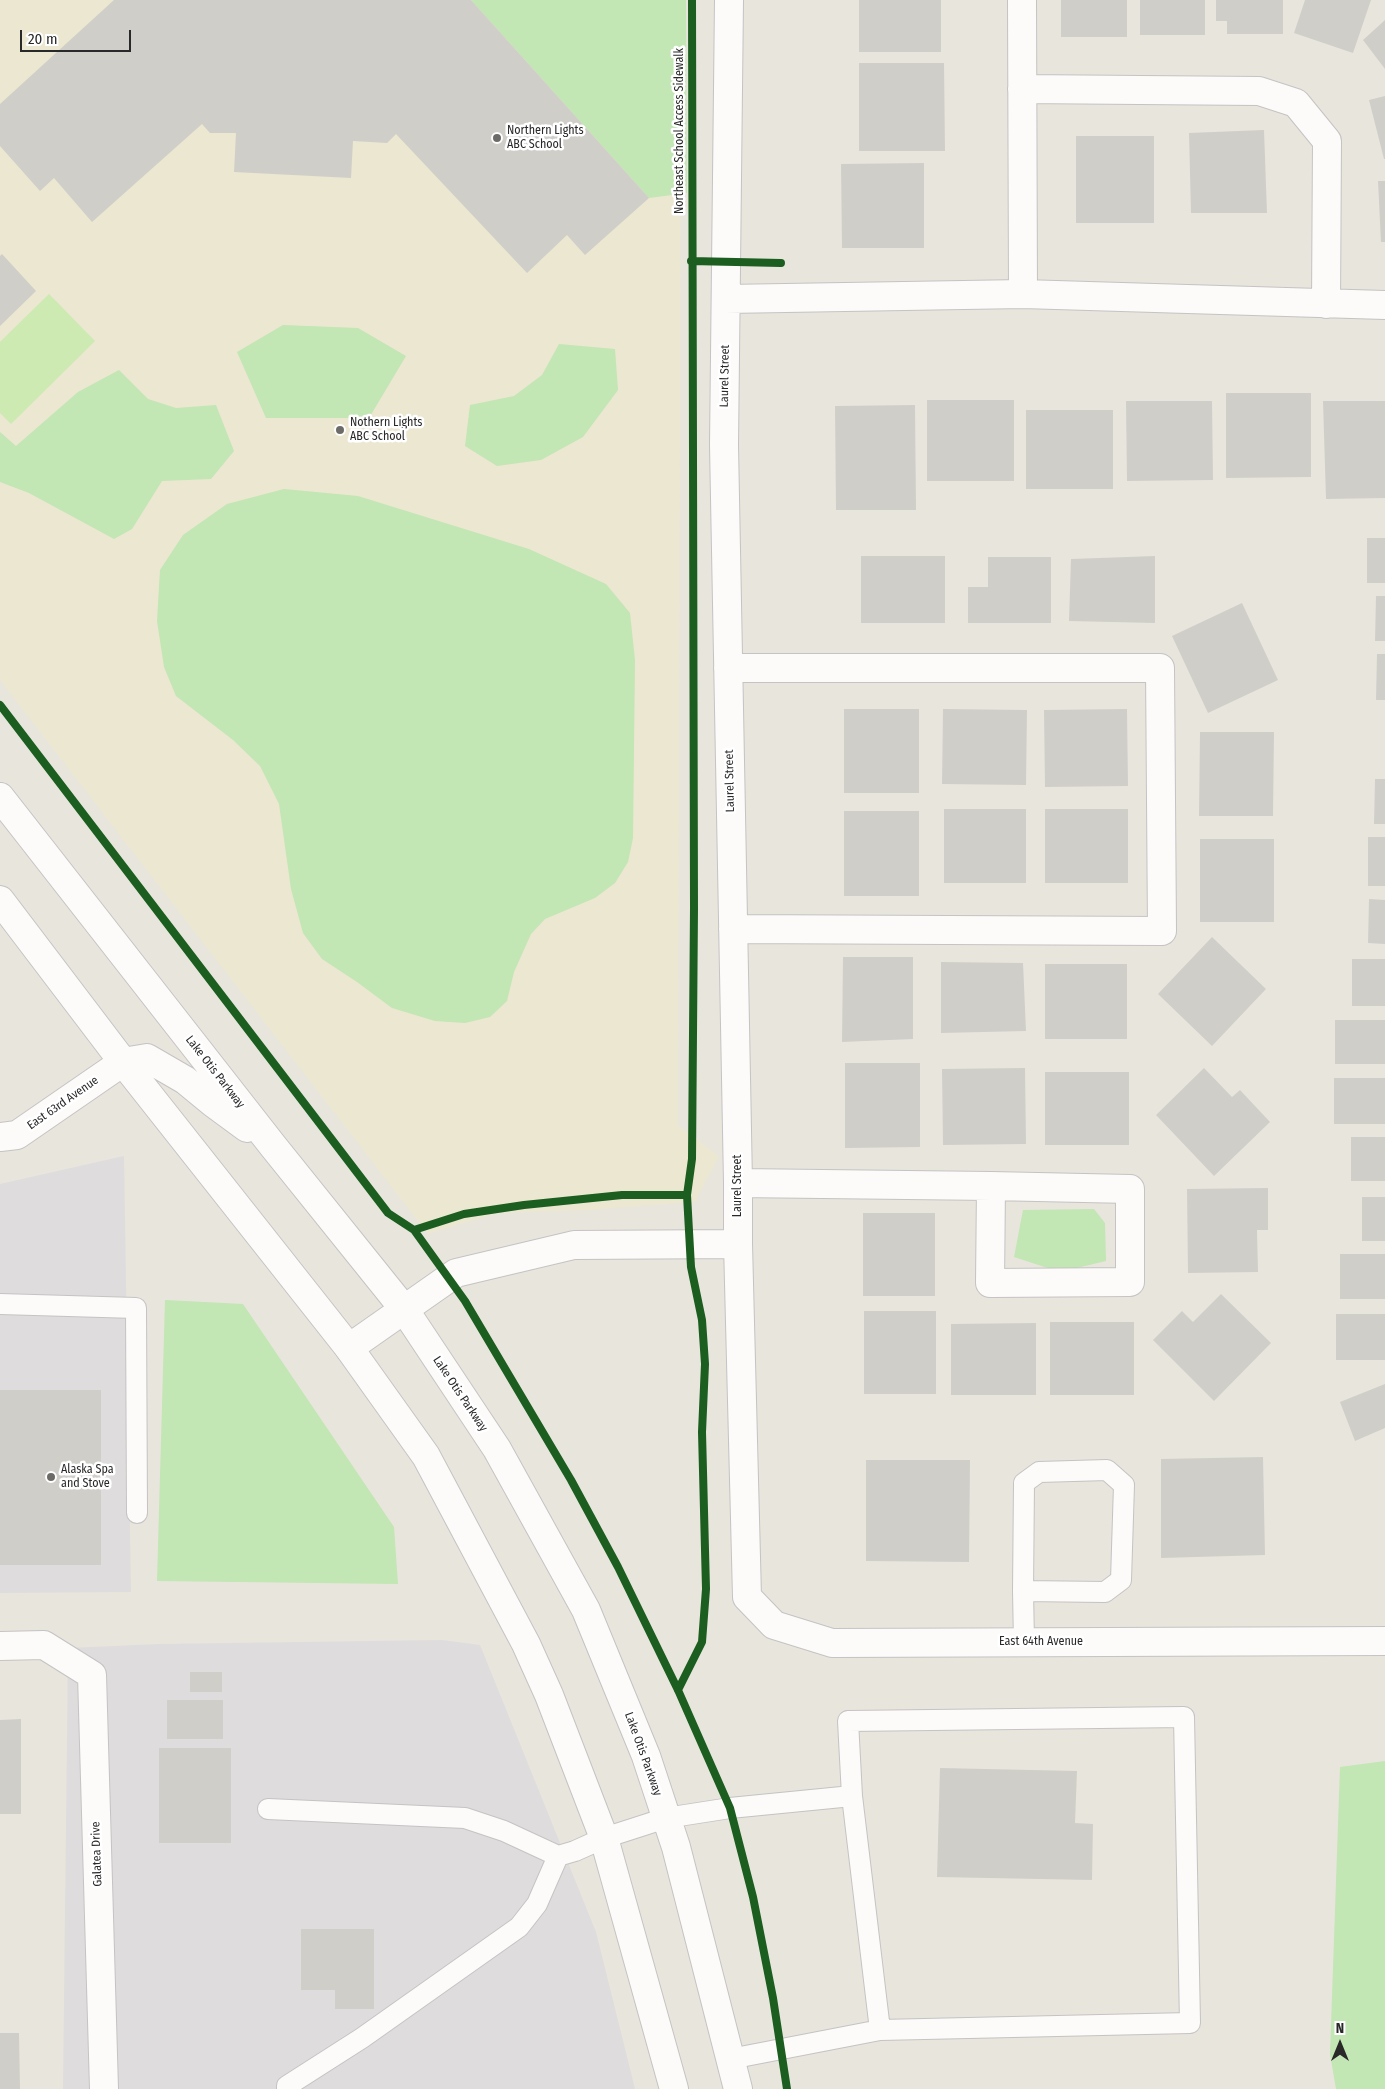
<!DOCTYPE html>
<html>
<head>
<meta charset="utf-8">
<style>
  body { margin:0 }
  #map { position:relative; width:1385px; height:2089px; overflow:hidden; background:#e8e5dd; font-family:"Fira Sans Condensed",sans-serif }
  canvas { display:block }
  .north { position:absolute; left:1315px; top:2019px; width:50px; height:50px; -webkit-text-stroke:4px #fff; paint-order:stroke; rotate:0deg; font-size:14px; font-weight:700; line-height:20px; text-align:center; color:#292929 }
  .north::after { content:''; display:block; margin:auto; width:18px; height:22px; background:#292929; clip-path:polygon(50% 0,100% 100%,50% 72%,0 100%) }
  .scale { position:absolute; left:20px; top:30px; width:111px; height:22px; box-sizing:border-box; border:2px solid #292929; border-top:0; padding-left:6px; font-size:15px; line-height:18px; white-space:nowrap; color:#292929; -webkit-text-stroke:4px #fff; paint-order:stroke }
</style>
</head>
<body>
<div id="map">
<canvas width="1385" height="2089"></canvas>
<div class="north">N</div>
<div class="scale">20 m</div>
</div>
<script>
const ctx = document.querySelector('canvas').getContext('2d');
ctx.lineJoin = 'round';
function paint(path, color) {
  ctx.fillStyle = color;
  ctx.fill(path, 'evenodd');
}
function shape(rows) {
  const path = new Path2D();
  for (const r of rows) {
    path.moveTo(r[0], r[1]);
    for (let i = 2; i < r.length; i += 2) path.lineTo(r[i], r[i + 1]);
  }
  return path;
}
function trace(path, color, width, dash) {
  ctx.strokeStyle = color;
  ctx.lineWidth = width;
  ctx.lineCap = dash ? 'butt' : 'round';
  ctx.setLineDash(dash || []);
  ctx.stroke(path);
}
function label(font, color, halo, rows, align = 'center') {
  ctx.font = font + ' "Fira Sans Condensed",sans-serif';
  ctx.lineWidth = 5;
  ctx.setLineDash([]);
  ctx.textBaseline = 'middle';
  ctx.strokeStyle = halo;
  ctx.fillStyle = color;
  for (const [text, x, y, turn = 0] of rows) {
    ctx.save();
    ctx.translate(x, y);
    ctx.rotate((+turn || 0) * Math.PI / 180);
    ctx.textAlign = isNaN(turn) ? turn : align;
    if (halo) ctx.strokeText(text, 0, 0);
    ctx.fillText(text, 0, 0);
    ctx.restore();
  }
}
paint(shape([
  [124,1156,131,1592,0,1593,0,1184],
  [442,1640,480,1645,596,1932,635,2089,63,2089,68,1648,159,1644]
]), '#dfdcdd');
paint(shape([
  [0,0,681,0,678,1125,719,1156,695,1202,589,1210,498,1213,428,1234,3,684,0,679]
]), '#ece7d1');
paint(shape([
  [471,0,686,0,687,193,649,198],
  [283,325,358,328,406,356,369,418,266,418,237,352],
  [559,344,615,349,618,390,583,437,541,460,497,466,465,446,470,405,514,396,542,375],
  [119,370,148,399,176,408,216,405,234,451,211,479,162,481,132,529,114,539,29,493,0,482,0,432,16,446,78,392],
  [284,489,358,496,529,549,606,584,630,613,635,660,633,838,628,862,615,883,595,898,545,919,531,934,514,972,507,1001,490,1017,465,1023,435,1021,392,1008,357,982,322,959,303,933,291,889,279,804,260,766,233,740,176,696,164,667,157,621,160,570,183,535,227,504],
  [1094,1209,1105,1223,1106,1261,1060,1272,1014,1257,1023,1210],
  [165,1300,243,1304,394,1527,398,1584,157,1581],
  [1385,1761,1385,2089,1336,2089,1330,2054,1340,1767]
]), '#c2e6b4');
paint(shape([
  [49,294,95,341,11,424,0,413,0,342]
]), '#cceab1');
paint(shape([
  [114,0,471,0,649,198,585,255,567,235,527,273,396,134,387,143,353,141,351,178,234,172,236,133,210,133,202,124,92,222,54,178,40,191,0,146,0,104],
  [859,0,941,0,941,52,859,52],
  [1061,0,1127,0,1127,37,1061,37],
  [1140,0,1205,0,1205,35,1140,35],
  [1216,0,1283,0,1283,34,1227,34,1227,21,1216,21],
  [1305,0,1371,0,1353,53,1294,33],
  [1385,20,1385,69,1363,40],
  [859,63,944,63,945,151,859,151],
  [1385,96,1385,159,1384,159,1369,100],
  [1264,130,1267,213,1191,213,1189,133],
  [1076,136,1154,136,1154,223,1076,223],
  [924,163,924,248,842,248,841,164],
  [1378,181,1385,181,1385,242,1381,242],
  [2,254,36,291,0,326,0,256],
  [1226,393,1311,393,1311,477,1226,478],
  [927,400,1014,400,1014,481,927,481],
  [1126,401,1212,401,1213,480,1127,481],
  [1323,401,1385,401,1385,498,1326,499],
  [915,405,916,510,836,510,835,406],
  [1026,410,1113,410,1113,489,1026,489],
  [1367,538,1385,538,1385,583,1367,583],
  [861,556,945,556,945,623,861,623],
  [1155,556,1155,623,1069,621,1071,559],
  [988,557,1051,557,1051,623,968,623,968,587,988,587],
  [1376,596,1385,596,1385,641,1375,641],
  [1242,603,1278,680,1208,713,1172,636],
  [1377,654,1385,654,1385,700,1376,700],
  [844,709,919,709,919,793,844,793],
  [943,709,1027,710,1026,785,942,784],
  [1127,709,1128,786,1045,787,1044,710],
  [1200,732,1274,732,1273,816,1199,816],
  [1375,779,1385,779,1385,824,1374,824],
  [944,809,1026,809,1026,883,944,883],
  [1045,809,1128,809,1128,883,1045,883],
  [844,811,919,811,919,896,844,896],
  [1368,837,1385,837,1385,886,1368,886],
  [1200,839,1274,839,1274,922,1200,922],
  [1369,899,1385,900,1385,944,1368,943],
  [1212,937,1266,989,1212,1046,1158,994],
  [843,957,913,957,913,1039,842,1042],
  [1352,959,1385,959,1385,1006,1352,1006],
  [941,962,1023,963,1026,1031,941,1033],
  [1045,964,1127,964,1127,1039,1045,1039],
  [1335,1020,1385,1020,1385,1064,1335,1064],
  [845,1063,920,1063,920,1147,845,1148],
  [1025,1068,1026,1144,943,1145,942,1069],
  [1204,1068,1232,1097,1240,1090,1270,1122,1214,1176,1156,1115],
  [1045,1072,1129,1072,1129,1145,1045,1145],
  [1334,1078,1385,1078,1385,1124,1334,1124],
  [1351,1137,1385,1137,1385,1181,1351,1181],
  [1268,1188,1268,1230,1257,1230,1258,1272,1188,1273,1187,1189],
  [1362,1197,1385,1197,1385,1241,1362,1241],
  [863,1213,935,1213,935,1296,863,1296],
  [1340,1254,1385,1254,1385,1299,1340,1299],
  [1221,1294,1271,1343,1214,1401,1153,1340,1182,1311,1193,1322],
  [864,1311,936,1311,936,1394,864,1394],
  [1336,1314,1385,1314,1385,1360,1336,1360],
  [1050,1322,1134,1322,1134,1395,1050,1395],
  [1036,1323,1036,1395,951,1395,951,1324],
  [1385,1384,1385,1428,1355,1441,1340,1402],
  [0,1390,101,1390,101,1565,0,1565],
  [1263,1457,1265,1555,1161,1558,1161,1459],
  [866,1460,970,1460,969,1562,866,1561],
  [190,1672,222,1672,222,1692,190,1692],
  [167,1700,223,1700,223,1739,167,1739],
  [21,1719,21,1814,0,1814,0,1720],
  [159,1748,231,1748,231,1843,159,1843],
  [940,1768,1077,1771,1075,1823,1093,1824,1092,1880,937,1877],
  [301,1929,374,1929,374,2009,335,2009,335,1990,301,1990],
  [0,2033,19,2033,20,2089,0,2089]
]), '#d0cec9');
const lane = shape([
  [0,1304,136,1308,137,1513],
  [1023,1591,1105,1592,1121,1580,1124,1485,1107,1470,1039,1472,1024,1483,1023,1591,1024,1642],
  [852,1796,848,1721,1184,1717,1190,2023,880,2030],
  [268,1809,465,1818,504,1831,558,1856,575,1851,604,1838,666,1818,730,1808,852,1796,880,2030,730,2059],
  [287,2089,287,2086,362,2038,519,1927,537,1904,558,1856]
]);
const street = shape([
  [729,0,724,445,738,1183,738,1244,747,1597,774,1625,832,1643,1385,1641],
  [1022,0,1023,294],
  [1022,89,1259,91,1296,103,1327,141,1326,304],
  [726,299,1023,294,1385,305],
  [728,668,1160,668,1162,931,733,929],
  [0,1137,17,1135,123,1062],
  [738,1183,991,1186,1130,1189,1130,1282,990,1283,991,1186],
  [349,1348,456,1273,574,1245,738,1244],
  [0,1646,44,1645,92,1675,104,2089]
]);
const secondary = shape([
  [0,797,273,1146,404,1309,497,1449,586,1610,646,1756,676,1847,738,2089],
  [0,900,123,1062,349,1348,426,1456,526,1644,549,1695,604,1838,674,2089],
  [123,1062,147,1058,185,1080,213,1103,247,1128]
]);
trace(lane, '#c5c3c3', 22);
trace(street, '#c5c3c3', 30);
trace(secondary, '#c5c3c3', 30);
trace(lane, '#fcfbfa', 20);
trace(street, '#fcfbfa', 28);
trace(secondary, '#fcfbfa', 28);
trace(shape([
  [691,261,781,263],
  [0,705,388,1213,414,1230,465,1301,571,1480,618,1567,678,1690,730,1808,753,1897,773,1998,787,2089],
  [414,1230,464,1214,524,1205,622,1195,687,1195,692,1159,694,908,692,0],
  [678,1690,702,1642,706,1589,702,1432,705,1364,702,1320,691,1267,687,1195]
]), '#1b5e20', 8);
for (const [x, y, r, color] of [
  [497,138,5,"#6c6b68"],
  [340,430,5,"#6c6b68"],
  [51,1477,5,"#6c6b68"]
]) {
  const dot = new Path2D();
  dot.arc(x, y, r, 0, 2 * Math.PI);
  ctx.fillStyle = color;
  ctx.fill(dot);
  trace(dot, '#fff', 2);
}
label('12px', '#292929', '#fff', [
  ["Northern Lights",507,131],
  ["ABC School",507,145],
  ["Nothern Lights",350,423],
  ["ABC School",350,437],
  ["Alaska Spa",61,1470],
  ["and Stove",61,1484]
], 'left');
label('12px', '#292929', '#fff', [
  ["Northeast School Access Sidewalk",680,131,-90],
  ["Laurel Street",725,376,-89],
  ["Laurel Street",730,781,-91],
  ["Lake Otis Parkway",215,1072,52],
  ["East 63rd Avenue",63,1103,-35],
  ["Laurel Street",738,1186,-90],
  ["Lake Otis Parkway",460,1394,56],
  ["East 64th Avenue",1041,1642],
  ["Lake Otis Parkway",643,1754,70],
  ["Galatea Drive",97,1854,-92]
]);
</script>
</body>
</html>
